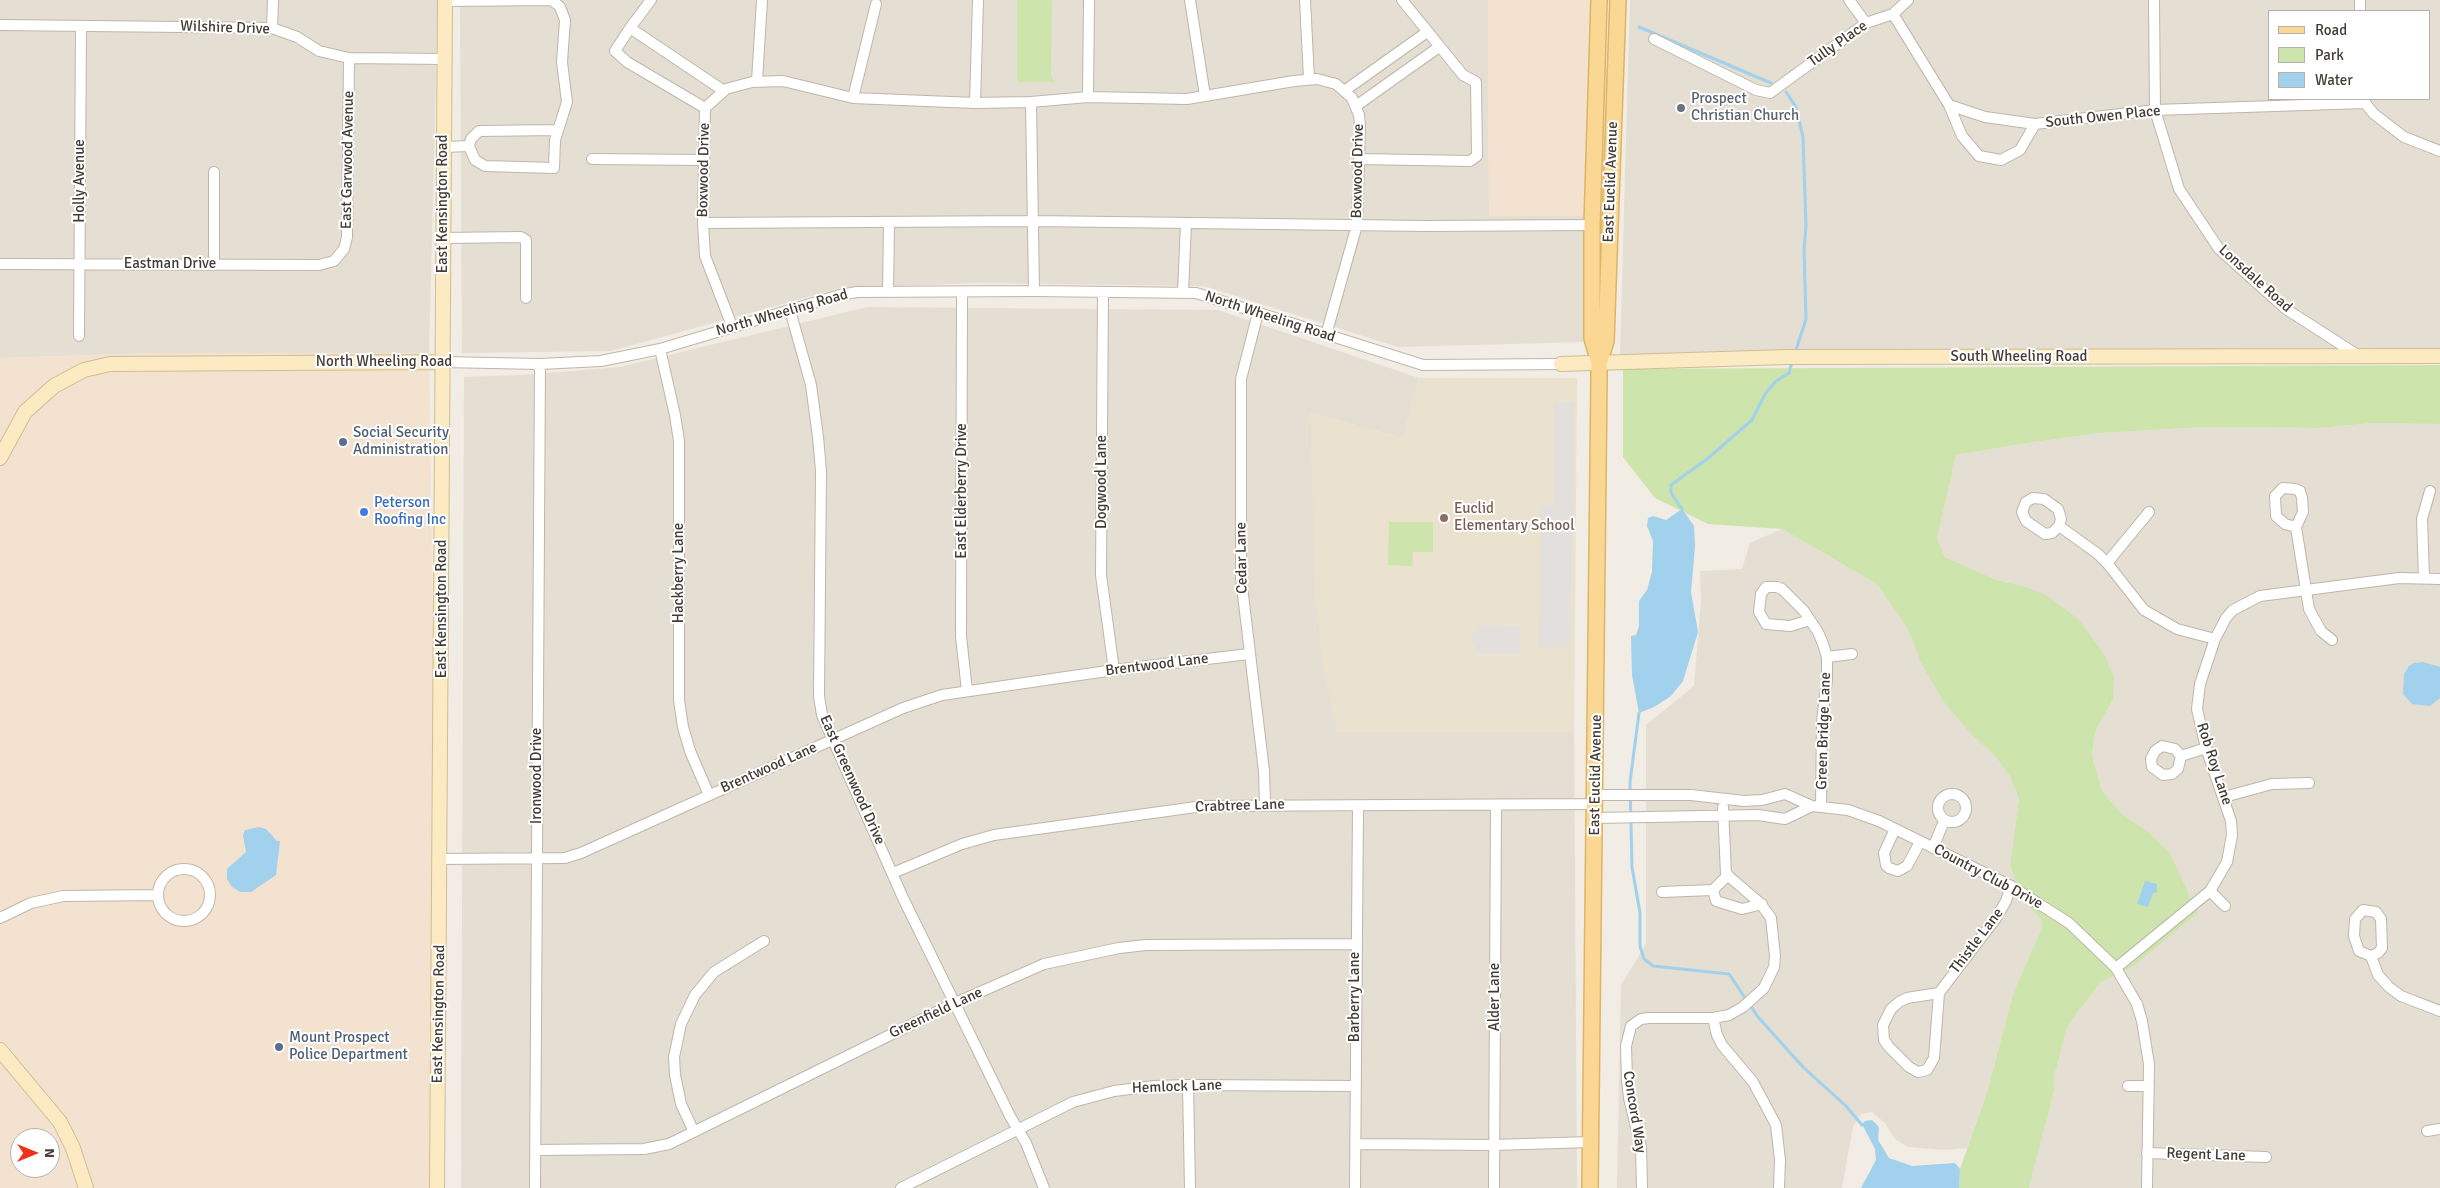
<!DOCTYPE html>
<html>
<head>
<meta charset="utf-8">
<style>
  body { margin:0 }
  #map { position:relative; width:2440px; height:1188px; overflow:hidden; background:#f1ece4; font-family:Signika,sans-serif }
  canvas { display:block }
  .legend { position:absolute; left:2268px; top:10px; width:162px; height:90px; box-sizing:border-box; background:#fff; border:1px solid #b4b1ae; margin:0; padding:6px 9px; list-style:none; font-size:15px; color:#433c34 }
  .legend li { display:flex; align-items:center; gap:10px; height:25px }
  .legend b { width:25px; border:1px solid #b4b1ae }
  .north { position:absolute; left:10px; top:1128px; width:50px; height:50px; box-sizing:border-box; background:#fff; border:1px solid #b4b1ae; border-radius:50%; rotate:90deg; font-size:14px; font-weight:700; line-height:20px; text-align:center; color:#433c34 }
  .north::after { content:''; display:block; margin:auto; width:18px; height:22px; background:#f1311b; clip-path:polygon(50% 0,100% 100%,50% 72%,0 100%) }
</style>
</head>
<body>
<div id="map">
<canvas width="2440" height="1188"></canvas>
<ul class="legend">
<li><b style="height:6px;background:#fad894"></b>Road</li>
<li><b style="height:14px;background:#cee4ad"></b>Park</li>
<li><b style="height:14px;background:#a1d1ec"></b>Water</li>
</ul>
<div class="north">N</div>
</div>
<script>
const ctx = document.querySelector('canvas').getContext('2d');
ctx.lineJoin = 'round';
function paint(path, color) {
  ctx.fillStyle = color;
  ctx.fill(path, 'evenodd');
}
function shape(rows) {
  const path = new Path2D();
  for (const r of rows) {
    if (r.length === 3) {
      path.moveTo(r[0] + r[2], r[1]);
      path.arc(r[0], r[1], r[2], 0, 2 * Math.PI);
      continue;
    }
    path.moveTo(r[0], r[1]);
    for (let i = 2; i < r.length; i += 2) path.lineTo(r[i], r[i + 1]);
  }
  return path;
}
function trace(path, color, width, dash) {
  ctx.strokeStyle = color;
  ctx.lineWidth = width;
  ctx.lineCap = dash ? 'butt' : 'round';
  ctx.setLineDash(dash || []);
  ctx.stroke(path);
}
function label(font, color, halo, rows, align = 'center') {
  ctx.font = font + ' Signika,sans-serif';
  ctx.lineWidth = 4;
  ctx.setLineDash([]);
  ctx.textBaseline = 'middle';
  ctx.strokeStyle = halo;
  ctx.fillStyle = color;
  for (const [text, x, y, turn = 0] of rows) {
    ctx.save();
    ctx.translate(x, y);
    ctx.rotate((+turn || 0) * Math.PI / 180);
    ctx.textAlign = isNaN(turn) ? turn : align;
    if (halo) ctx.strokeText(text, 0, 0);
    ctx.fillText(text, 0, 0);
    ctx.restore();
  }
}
paint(shape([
  [0,0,438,0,429,353,156,353,0,358],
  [460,0,1488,0,1489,216,1586,216,1584,342,1398,347,1204,286,977,283,841,288,611,351,462,353],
  [1630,0,2440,0,2440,362,1620,354],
  [2269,11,2429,11,2429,99,2269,99],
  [867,307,1218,310,1419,378,1403,438,1310,413,1337,732,1574,732,1577,1188,461,1188,464,377,523,375,620,367],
  [2374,423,2440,424,2440,1188,2029,1188,2054,1091,2055,1073,2068,1025,2101,982,2134,966,2180,879,2170,853,2150,833,2122,814,2102,791,2092,755,2096,730,2113,699,2023,586,1997,580,1945,557,1937,539,1956,455,2027,443,2100,433,2205,427,2319,428],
  [1782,529,1877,584,1908,629,1920,661,1973,736,1996,757,2010,777,2019,799,2010,865,2021,898,2042,919,2042,928,2014,991,1988,1089,1967,1148,1945,1150,1908,1147,1895,1139,1885,1123,1872,1112,1861,1114,1853,1126,1842,1188,1617,1188,1621,985,1646,944,1646,725,1694,686,1701,601,1700,571,1742,569,1750,543]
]), '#e5ded2');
paint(shape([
  [1488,0,1594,0,1586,216,1489,216],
  [156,353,429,353,434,710,433,1188,0,1188,0,358],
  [20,1138,50,1138,50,1168,20,1168]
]), '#f3e2cf');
paint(shape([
  [1419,378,1577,378,1574,732,1337,732,1322,659,1315,598,1310,413,1403,438]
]), '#eae1ce');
paint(shape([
  [1017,0,1052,0,1051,75,1054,82,1017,82],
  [2440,365,2440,424,2374,423,2319,428,2205,427,2100,433,2027,443,1956,455,1937,539,1945,557,1997,580,2023,586,2046,595,2078,619,2104,654,2114,677,2113,699,2096,730,2092,755,2102,791,2122,814,2150,833,2170,853,2197,913,2134,966,2101,982,2068,1025,2055,1073,2054,1091,2029,1188,1959,1188,1960,1169,1988,1089,2014,991,2042,928,2041,919,2021,898,2010,865,2019,799,2010,777,1996,757,1973,736,1944,702,1920,661,1908,629,1877,584,1782,529,1708,524,1655,498,1623,457,1623,369],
  [1389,522,1433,522,1433,552,1413,552,1412,566,1388,565]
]), '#cee4ad');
paint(shape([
  [1555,402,1574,402,1570,648,1539,647,1541,505,1554,505],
  [1477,625,1520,626,1520,654,1475,653,1475,645,1472,645,1472,633,1476,633]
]), '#e2dfdc');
paint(shape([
  [1682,509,1694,526,1695,546,1691,592,1698,632,1683,681,1671,696,1654,707,1639,713,1632,675,1631,636,1636,635,1639,626,1639,601,1647,590,1652,572,1653,541,1647,526,1648,518,1653,516,1666,520],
  [2423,662,2440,667,2440,698,2430,706,2412,704,2403,694,2404,674,2409,666,2414,663],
  [259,827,266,829,277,841,280,841,276,875,251,892,240,892,232,887,227,879,227,869,246,852,243,835,245,830],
  [2145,881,2157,884,2157,892,2153,893,2148,907,2137,904],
  [1872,1120,1879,1127,1878,1140,1889,1158,1912,1166,1955,1163,1960,1169,1959,1188,1861,1188,1876,1160,1875,1149,1862,1124,1865,1121]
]), '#a1d1ec');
trace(shape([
  [1639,27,1771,83],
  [1786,92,1796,107,1803,137,1806,226,1804,250,1806,319,1795,353],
  [1682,509,1671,493,1671,485,1707,459,1752,420,1765,394,1776,381,1789,373,1792,362],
  [1639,713,1630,782,1632,867,1640,913,1640,946,1644,959,1653,966,1729,974,1758,1017,1803,1067,1846,1106,1862,1125]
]), '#a1d1ec', 3);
const street = shape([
  [651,0,630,28,724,91],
  [1190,0,1205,96],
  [1305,0,1309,79],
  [1849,0,1866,23],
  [2154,0,2155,110,2179,189,2219,249,2286,309,2359,356],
  [445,1,552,0,560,7,565,20,562,62,567,102,555,140,554,168,485,166,475,160,469,146,471,139,479,131,557,130],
  [2360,11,2360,0],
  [1893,14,1949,105,1962,136,1979,156,2001,160,2020,150,2035,124],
  [0,25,272,28,297,37,319,51,349,58,444,59],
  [272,28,273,0],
  [630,28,615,51,627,62,705,108],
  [1654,39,1756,90,1770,93,1866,23,1893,14,1908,0],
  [757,81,762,0],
  [1344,91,1427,32],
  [1088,97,1089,0],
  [853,98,876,4],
  [2365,99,2365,103,2374,114,2404,137,2440,151],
  [1031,102,1034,291],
  [975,103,978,0],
  [1949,105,1985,117,2035,124,2155,110,2365,103],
  [1356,106,1439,47],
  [444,147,469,146],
  [592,159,703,160],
  [1360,159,1470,161,1477,156,1476,82,1463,75,1402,0],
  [703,223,1034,221,1426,226,1592,225],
  [443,238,521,237,526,240,526,298],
  [0,264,319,265,334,261,344,249,347,237,349,58],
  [214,264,214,172],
  [888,292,889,222],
  [962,292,961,636,967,691],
  [1103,293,1101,575,1114,670],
  [1183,293,1186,223],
  [790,310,811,385,818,437,821,471,819,696,822,715,903,898,1010,1116,1026,1143,1044,1188],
  [1258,313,1241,379,1241,578,1264,771,1265,804],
  [732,326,705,256,703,223,705,108,726,89,752,82,783,81,853,98,975,103,1031,102,1088,97,1187,99,1294,81,1317,79,1336,84,1352,98,1359,115,1360,126,1357,225,1326,335],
  [79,336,81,26],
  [660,349,675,415,679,441,679,700,683,727,690,751,709,795],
  [443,362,540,364,601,361,660,349,840,295,857,292,1034,291,1196,293,1423,365,1561,364],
  [2059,526,2061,519,2058,509,2044,499,2033,498,2026,502,2022,512,2026,521,2045,534,2052,533,2059,526,2098,554,2107,563,2144,610,2177,629,2215,639],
  [2296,527,2285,524,2276,516,2275,496,2283,488,2295,489,2300,491,2302,498,2303,512,2296,527,2309,609,2321,631,2332,640],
  [2107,563,2149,512],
  [2424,577,2422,519,2430,491],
  [1810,620,1790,626,1766,624,1759,612,1761,594,1766,587,1777,587,1782,589,1804,611,1818,632,1823,644,1827,657,1827,680,1822,721,1821,806],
  [1827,657,1852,654],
  [2181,756,2178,769,2172,774,2163,775,2152,767,2151,759,2155,751,2162,746,2175,749,2181,756,2206,748],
  [1952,808,14],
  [1596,795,1691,795,1744,801,1762,800,1785,794,1812,806,1848,810,1879,821,2011,886,2069,923,2116,968,2137,1004,2142,1021,2149,1064,2147,1188],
  [2224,797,2272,784,2309,783],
  [1595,818,1758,815,1785,819,1812,806],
  [1895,829,1884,853,1886,865,1889,868,1898,871,1907,866,1920,842],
  [1933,848,1944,821],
  [440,859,565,858,581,853,903,708,942,695,1114,670,1249,654],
  [184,895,26],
  [893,873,962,844,994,835,1203,806,1595,804],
  [1728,875,1713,890,1716,901,1742,909,1762,904],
  [2210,891,2225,906],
  [1662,892,1713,890],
  [0,918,31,903,63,896,158,895],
  [2371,956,2378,953,2382,948,2381,919,2376,912,2363,910,2355,919,2354,936,2359,951,2371,956,2378,975,2389,987,2401,996,2440,1011],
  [2116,968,2210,891,2227,862,2232,835,2231,821,2206,748,2197,709,2200,684,2215,639,2226,618,2233,610,2260,596,2399,578,2440,579],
  [1939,993,1907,998,1899,1002,1891,1009,1883,1025,1884,1040,1889,1047,1909,1067,1918,1072,1927,1070,1934,1058,1939,993,1996,918,2006,901,2011,886],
  [1713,1018,1717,1035,1722,1045,1753,1082,1776,1125,1780,1160,1779,1188],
  [1188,1085,1190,1188],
  [2128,1086,2149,1086],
  [2427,1131,2440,1129],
  [694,1132,681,1104,675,1075,674,1057,681,1024,695,995,714,972,764,941],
  [1355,1144,1494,1145,1591,1142],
  [535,1150,644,1149,669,1144,955,1003,1044,964,1119,948,1146,945,1356,944],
  [2147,1153,2266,1157],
  [535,1188,540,364],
  [901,1188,1073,1102,1114,1091,1154,1086,1188,1085,1355,1086],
  [1355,1188,1358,806],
  [1494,1188,1496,805],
  [1642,1188,1641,1147,1629,1098,1627,1080,1626,1046,1631,1026,1641,1019,1649,1018,1713,1018,1729,1015,1743,1007,1764,988,1774,967,1775,956,1771,918,1760,903,1726,874,1723,807]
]);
const secondary = shape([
  [1561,364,1786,357,2440,356],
  [0,458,25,412,54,386,84,370,110,364,443,362],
  [0,1050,60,1122,73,1148,86,1188],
  [437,1188,445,0]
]);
const primary = shape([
  [1599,363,1606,341,1618,0],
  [1590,1188,1599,377,1599,363,1592,338,1592,225,1599,0]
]);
trace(street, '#bfb6aa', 12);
trace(secondary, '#cfbd95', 16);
trace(primary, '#deb465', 18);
trace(street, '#fff', 10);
trace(secondary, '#fcebc2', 14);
trace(primary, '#fad894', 15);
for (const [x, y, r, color] of [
  [1681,108,5,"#6b7280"],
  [343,442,5,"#5c6f8a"],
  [364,512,5,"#3f7fe0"],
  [1444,518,5,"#8d6e63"],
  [279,1047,5,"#5c6f8a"]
]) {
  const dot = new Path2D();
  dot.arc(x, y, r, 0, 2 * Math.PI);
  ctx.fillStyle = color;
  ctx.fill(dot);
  trace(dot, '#fff', 2);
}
label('15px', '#433c34', '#fff', [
  ["Wilshire Drive",225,28,2],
  ["Tully Place",1838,44,-35],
  ["South Owen Place",2103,117,-6],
  ["East Garwood Avenue",348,160,-89],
  ["Boxwood Drive",704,170,-89],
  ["Boxwood Drive",1358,171,-89],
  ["Holly Avenue",80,181,-90],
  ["East Euclid Avenue",1611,182,-88],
  ["East Kensington Road",443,204,-90],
  ["Eastman Drive",170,264],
  ["Lonsdale Road",2255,279,42],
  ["North Wheeling Road",782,313,-16],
  ["North Wheeling Road",1270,317,18],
  ["South Wheeling Road",2019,357],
  ["North Wheeling Road",384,362],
  ["Dogwood Lane",1102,482,-90],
  ["East Elderberry Drive",962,491,-90],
  ["Cedar Lane",1242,558,-91],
  ["Hackberry Lane",679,573,-90],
  ["East Kensington Road",442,609,-90],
  ["Brentwood Lane",1157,665,-7],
  ["Green Bridge Lane",1824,731,-88],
  ["Rob Roy Lane",2214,764,72],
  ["Brentwood Lane",769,768,-24],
  ["East Euclid Avenue",1596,775,-89],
  ["Ironwood Drive",537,776,-90],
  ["East Greenwood Drive",852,780,66],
  ["Crabtree Lane",1240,806,-2],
  ["Country Club Drive",1988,877,28],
  ["Thistle Lane",1977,941,-53],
  ["Barberry Lane",1355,997,-90],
  ["Alder Lane",1495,997,-90],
  ["Greenfield Lane",936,1013,-25],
  ["East Kensington Road",439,1014,-89],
  ["Hemlock Lane",1177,1087,-2],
  ["Concord Way",1634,1112,81],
  ["Regent Lane",2206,1155,2]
]);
label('15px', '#5b616d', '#fff', [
  ["Prospect",1691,99],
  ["Christian Church",1691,116]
], 'left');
label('15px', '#4e5e75', '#fff', [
  ["Social Security",353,433],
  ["Administration",353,450],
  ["Mount Prospect",289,1038],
  ["Police Department",289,1055]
], 'left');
label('15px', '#366cbe', '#fff', [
  ["Peterson",374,503],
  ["Roofing Inc",374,520]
], 'left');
label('15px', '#785e54', '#fff', [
  ["Euclid",1454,509],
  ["Elementary School",1454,526]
], 'left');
</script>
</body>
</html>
